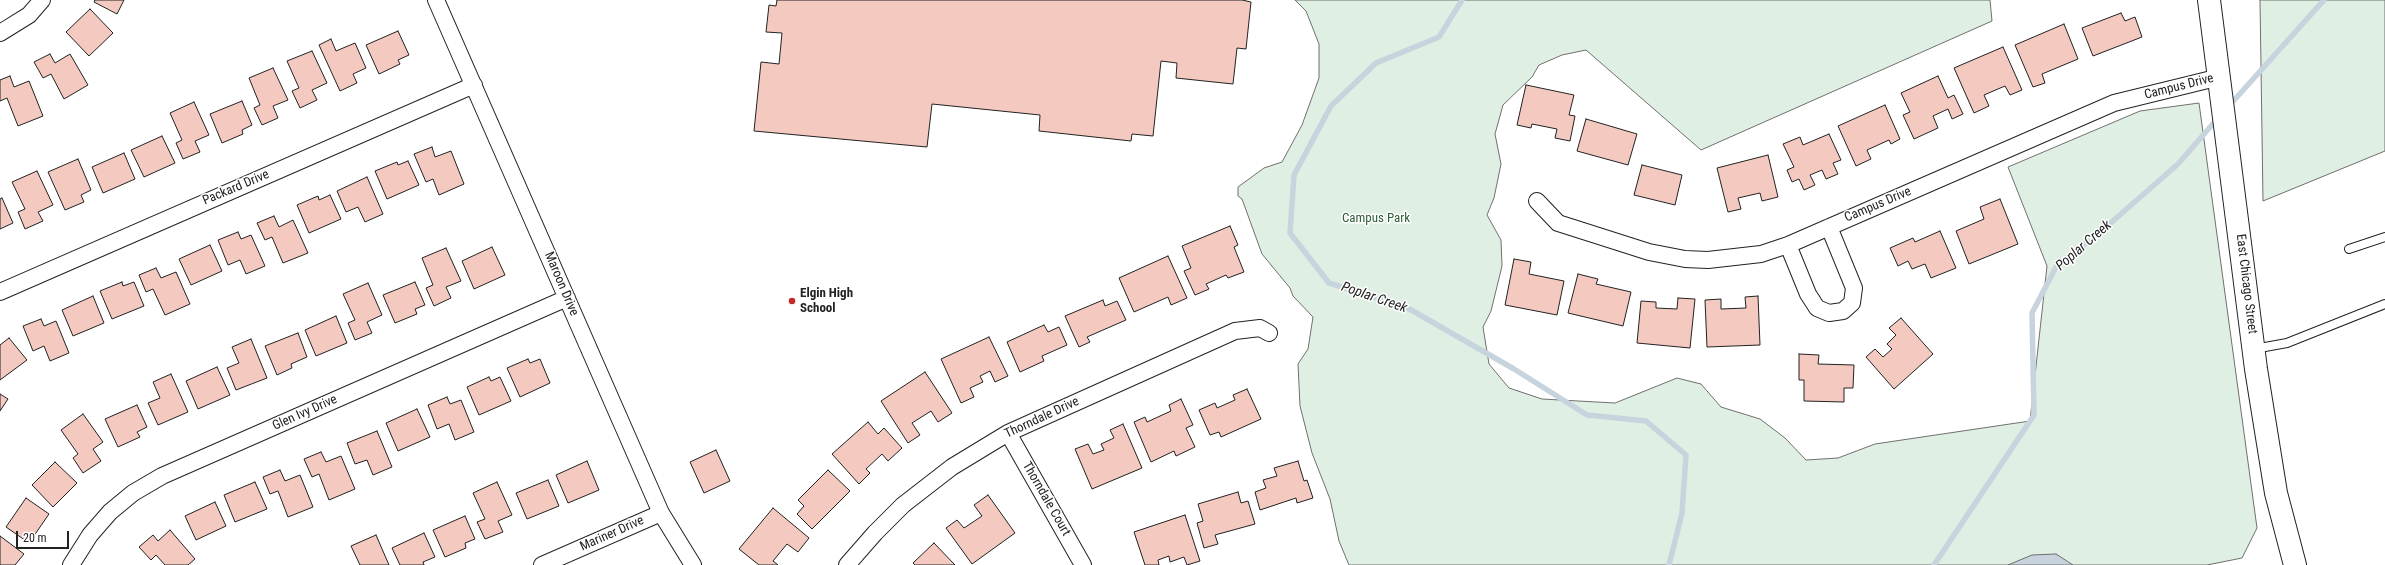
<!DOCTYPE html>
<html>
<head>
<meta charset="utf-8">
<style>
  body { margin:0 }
  #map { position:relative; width:2385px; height:565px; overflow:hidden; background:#fff; font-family:"Roboto Condensed",sans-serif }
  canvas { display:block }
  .scale { position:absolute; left:16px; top:531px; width:53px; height:18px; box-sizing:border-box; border:2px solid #222; border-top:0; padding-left:5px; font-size:12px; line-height:14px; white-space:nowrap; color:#222; -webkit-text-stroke:3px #fff; paint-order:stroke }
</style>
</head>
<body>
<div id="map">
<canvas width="2385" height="565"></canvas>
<div class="scale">20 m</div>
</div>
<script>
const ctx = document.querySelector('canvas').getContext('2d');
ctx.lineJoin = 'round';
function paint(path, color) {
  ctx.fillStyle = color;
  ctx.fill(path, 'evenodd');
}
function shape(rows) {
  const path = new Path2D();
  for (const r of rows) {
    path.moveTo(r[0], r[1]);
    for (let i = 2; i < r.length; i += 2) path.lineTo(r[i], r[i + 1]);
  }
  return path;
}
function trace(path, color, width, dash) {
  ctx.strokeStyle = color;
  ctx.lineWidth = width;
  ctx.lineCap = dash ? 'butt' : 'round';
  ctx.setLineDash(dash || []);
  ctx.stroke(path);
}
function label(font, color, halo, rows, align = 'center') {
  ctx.font = font + ' "Roboto Condensed",sans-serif';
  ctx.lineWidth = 3;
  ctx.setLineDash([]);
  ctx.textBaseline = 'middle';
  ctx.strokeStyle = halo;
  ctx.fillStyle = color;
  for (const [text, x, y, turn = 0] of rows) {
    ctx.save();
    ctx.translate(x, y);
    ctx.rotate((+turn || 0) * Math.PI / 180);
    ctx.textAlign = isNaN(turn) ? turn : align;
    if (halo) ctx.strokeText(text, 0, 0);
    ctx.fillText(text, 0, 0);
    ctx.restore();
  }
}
const green = shape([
  [1295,0,1990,0,1992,21,1701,150,1586,50,1562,55,1539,65,1532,77,1503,105,1495,134,1501,164,1494,198,1487,215,1501,240,1502,266,1491,311,1483,327,1489,364,1509,388,1542,399,1615,403,1677,378,1701,384,1721,407,1760,419,1785,438,1806,460,1838,458,1875,444,2030,421,2047,266,2008,167,2140,111,2199,103,2257,528,2242,558,2207,565,1349,565,1339,541,1330,499,1312,453,1300,406,1298,364,1308,349,1313,317,1293,296,1290,288,1262,254,1242,199,1238,196,1238,187,1264,168,1282,162,1302,125,1319,78,1319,44,1306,11,1295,0],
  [2260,0,2385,0,2385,151,2263,201,2260,0]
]);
paint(green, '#e0efe3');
trace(green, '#6f6f6f', 1);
const water = shape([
  [2056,554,2073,565,2008,565,2032,555,2056,554]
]);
paint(water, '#c7d3dd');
trace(water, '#6f6f6f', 1);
trace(shape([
  [1462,0,1439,37,1376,63,1331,106,1294,175,1290,233,1329,283,1406,307,1514,369,1587,415,1646,421,1686,455,1682,513,1669,565],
  [2228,107,2324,0],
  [1934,565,2034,415,2032,313,2056,267,2105,228,2178,164,2218,118]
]), '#c7d3dd', 5.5);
const building = shape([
  [95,0,124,0,117,14,94,2,95,0],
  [777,0,1242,0,1251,2,1246,49,1237,48,1233,84,1176,78,1177,63,1161,61,1153,136,1132,134,1131,141,1039,131,1040,115,932,104,927,147,754,131,761,62,779,64,782,33,766,32,769,5,776,6,777,0],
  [90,9,113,33,89,56,66,32,90,9],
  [2121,13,2125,21,2135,17,2142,37,2093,56,2082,28,2121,13],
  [2064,24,2078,59,2042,74,2045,83,2033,87,2015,45,2064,24],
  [398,31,409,55,398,60,400,64,379,74,366,45,398,31],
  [331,39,336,51,355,43,366,68,353,74,357,83,340,91,319,45,331,39],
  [2003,47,2022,90,2010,95,2005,86,1984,95,1989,106,1974,113,1954,68,2003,47],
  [312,51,327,83,312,90,317,100,300,108,292,91,299,88,287,61,312,51],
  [50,54,55,63,70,54,88,85,64,99,51,74,43,78,34,62,50,54],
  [273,68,288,100,273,106,278,118,262,125,254,108,260,105,249,78,273,68],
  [10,76,14,87,29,81,43,116,18,126,7,98,0,101,0,80,10,76],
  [1938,76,1948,98,1954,95,1963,114,1952,119,1948,109,1933,116,1938,128,1914,139,1903,115,1910,112,1901,93,1938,76],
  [1526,85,1574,95,1569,115,1575,116,1570,141,1555,138,1557,129,1532,124,1531,128,1517,125,1526,85],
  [242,101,252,125,242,130,243,134,222,143,210,114,242,101],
  [194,102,209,135,195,141,200,152,183,159,176,143,182,140,170,113,194,102],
  [1885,105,1900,139,1891,144,1889,140,1867,150,1871,159,1856,166,1838,126,1885,105],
  [1586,119,1637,134,1628,165,1577,151,1586,119],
  [1829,134,1841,160,1833,163,1838,174,1826,179,1822,170,1810,175,1815,185,1804,190,1799,179,1792,182,1787,170,1794,167,1783,144,1800,137,1803,145,1829,134],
  [162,136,175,163,144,177,131,150,162,136],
  [432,147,435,157,451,151,464,184,439,195,433,179,426,182,414,154,432,147],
  [124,153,135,179,103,193,92,167,124,153],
  [1768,155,1778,197,1762,201,1760,193,1738,198,1741,209,1728,212,1717,168,1768,155],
  [78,159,91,190,81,195,84,202,65,210,48,172,78,159],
  [408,161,419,185,387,199,375,171,397,162,398,165,408,161],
  [1642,165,1682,175,1675,205,1634,195,1642,165],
  [37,171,53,205,38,212,43,221,25,229,18,212,25,209,12,182,37,171],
  [367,177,383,214,365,222,358,207,346,212,337,191,367,177],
  [330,195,341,219,309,233,297,205,318,196,319,200,330,195],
  [2,198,13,223,0,229,0,199,2,198],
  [2000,199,2018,244,1969,264,1956,231,1984,219,1980,207,2000,199],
  [274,216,279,227,293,220,308,253,283,263,272,237,265,240,257,223,274,216],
  [1230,226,1238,245,1234,247,1244,272,1228,278,1226,275,1206,284,1209,289,1195,295,1184,271,1191,268,1182,246,1230,226],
  [1940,231,1956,268,1931,278,1925,264,1912,269,1908,261,1898,266,1890,248,1913,238,1915,242,1940,231],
  [238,232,241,239,251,235,265,266,246,274,240,260,228,265,218,240,238,232],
  [210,245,222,271,191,285,179,259,210,245],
  [492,247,505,275,474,289,462,261,492,247],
  [446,248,461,281,446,287,451,298,434,306,426,288,433,285,422,258,446,248],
  [1168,256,1187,298,1171,305,1168,297,1134,312,1119,278,1168,256],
  [1514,259,1531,262,1529,274,1564,281,1557,315,1505,305,1514,259],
  [156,268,161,278,176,272,190,304,165,315,153,289,146,292,139,275,156,268],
  [1578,274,1598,279,1596,284,1631,292,1623,326,1568,313,1578,274],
  [122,282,123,286,134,282,144,306,112,319,100,291,122,282],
  [415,282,425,305,415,309,417,314,395,323,383,295,415,282],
  [368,283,382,315,367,322,372,333,355,340,348,323,355,320,343,294,368,283],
  [93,296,104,323,73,336,62,310,93,296],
  [1758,296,1760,345,1707,347,1705,300,1721,299,1721,309,1746,308,1745,297,1758,296],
  [1678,298,1695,299,1690,348,1637,343,1641,301,1656,302,1656,308,1677,309,1678,298],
  [1103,300,1105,306,1117,301,1126,320,1087,337,1090,342,1079,347,1065,316,1103,300],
  [336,316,347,343,316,356,305,330,336,316],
  [1901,318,1933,354,1894,389,1866,357,1875,349,1883,357,1892,349,1887,344,1896,335,1889,328,1901,318],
  [41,319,44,326,56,321,69,353,50,361,44,346,33,351,23,326,41,319],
  [1044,325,1048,332,1059,327,1067,345,1042,356,1044,361,1020,372,1007,342,1044,325],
  [298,333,307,357,291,364,292,368,277,375,265,346,298,333],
  [989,337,1008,376,995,382,990,371,980,376,983,382,970,388,974,397,961,403,941,359,989,337],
  [9,338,27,360,0,380,0,345,9,338],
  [251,339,267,378,236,390,227,368,239,363,232,347,251,339],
  [1799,354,1819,355,1818,364,1854,365,1853,388,1844,388,1844,402,1804,401,1804,380,1799,380,1799,354],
  [528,359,530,363,540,359,550,383,520,397,507,368,528,359],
  [217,367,230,395,198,409,186,381,217,367],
  [925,372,952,413,938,422,931,411,912,423,920,435,908,443,881,401,925,372],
  [171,374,188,412,158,425,148,403,160,398,153,382,171,374],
  [489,377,491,381,500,377,511,401,479,415,467,387,489,377],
  [1247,389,1261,419,1221,437,1219,432,1210,435,1199,410,1215,403,1217,408,1235,400,1233,395,1247,389],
  [0,394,8,399,0,411,0,394],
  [447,397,450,404,461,400,474,432,455,440,449,424,437,429,428,405,447,397],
  [1181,399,1193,425,1186,428,1195,447,1176,456,1174,451,1151,462,1134,422,1145,417,1147,422,1171,411,1169,405,1181,399],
  [137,405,147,427,137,432,140,437,118,447,105,419,137,405],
  [417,409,430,437,398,451,386,423,417,409],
  [83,414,103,442,93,449,101,461,83,473,73,458,78,454,61,430,83,414],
  [868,422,878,434,884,428,902,448,888,461,882,454,866,469,870,473,859,484,832,454,868,422],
  [1123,424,1142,468,1092,489,1075,449,1088,444,1093,454,1104,450,1101,444,1114,438,1110,430,1123,424],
  [377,431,392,467,373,475,367,460,355,464,347,443,377,431],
  [716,450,730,481,704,493,690,462,716,450],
  [321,452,326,462,341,456,355,489,329,500,319,474,312,477,304,459,321,452],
  [587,461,599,490,568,503,556,475,587,461],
  [1298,461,1304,481,1307,480,1313,498,1297,503,1296,498,1260,510,1255,492,1266,488,1263,480,1277,476,1274,468,1298,461],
  [55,462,77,483,53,507,32,485,55,462],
  [280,470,285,481,300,475,313,507,288,517,278,491,270,494,263,477,280,470],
  [828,470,850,491,812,529,797,514,804,506,798,500,828,470],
  [548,480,559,506,527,519,516,493,548,480],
  [255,482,267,509,235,522,224,495,255,482],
  [497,482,512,515,498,521,503,532,485,539,477,522,485,519,473,493,497,482],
  [1238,492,1241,503,1248,501,1255,524,1215,535,1218,544,1204,548,1197,523,1203,521,1198,504,1238,492],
  [988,495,1015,533,972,564,946,528,957,520,964,528,982,516,974,505,988,495],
  [26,498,49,514,29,543,6,527,26,498],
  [215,502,226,526,196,540,185,516,215,502],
  [773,508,809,538,798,552,787,544,773,561,778,565,759,565,739,549,773,508],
  [1185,515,1200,561,1187,565,1184,557,1170,562,1169,556,1158,560,1159,565,1145,565,1134,532,1185,515],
  [465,516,475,539,465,543,466,548,445,557,433,530,465,516],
  [170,530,195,559,188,565,165,565,156,555,151,560,139,547,153,535,158,541,170,530],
  [424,533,435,557,423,562,424,565,400,565,392,548,424,533],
  [376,535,389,565,360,565,351,546,376,535],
  [0,536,24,554,15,565,0,565,0,536],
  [934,543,955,565,915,565,913,563,934,543]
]);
paint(building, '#f3c9c0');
trace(building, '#222', 1);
const service = shape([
  [2349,249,2385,237],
  [2254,349,2287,343,2385,304]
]);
const minor = shape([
  [436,0,661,513,693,565],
  [0,33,29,15,42,0],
  [1537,201,1558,223,1649,252,1685,259,1708,260,1761,254,1788,245,2114,103,2220,77],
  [1788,245,1808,294,1817,308,1829,313,1843,311,1852,303,1854,288,1829,227],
  [0,292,474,85],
  [1008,433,1083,565],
  [71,565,90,535,110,512,133,493,162,476,567,298],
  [542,565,661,513],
  [847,565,875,533,903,505,952,467,1008,433,1235,331,1260,328,1269,333]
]);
const secondary = shape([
  [2209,0,2256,369,2276,493,2295,565]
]);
trace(service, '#222', 10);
trace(minor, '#222', 18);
trace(secondary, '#222', 24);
trace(service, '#fff', 8);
trace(minor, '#fff', 16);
trace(secondary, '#fff', 22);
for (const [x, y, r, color] of [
  [792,301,4,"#c62828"]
]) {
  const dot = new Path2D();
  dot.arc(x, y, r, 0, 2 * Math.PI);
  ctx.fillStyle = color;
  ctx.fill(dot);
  trace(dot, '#fff', 1.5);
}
label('13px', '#222', '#fff', [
  ["Campus Drive",2179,87,-14],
  ["Packard Drive",236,188,-23],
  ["Campus Drive",1878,205,-23],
  ["Maroon Drive",561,284,67],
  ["East Chicago Street",2246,284,83],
  ["Glen Ivy Drive",305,413,-24],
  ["Thorndale Drive",1042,418,-25],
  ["Thorndale Court",1046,499,60],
  ["Mariner Drive",612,534,-24]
]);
label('13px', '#2f5e38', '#fff', [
  ["Campus Park",1376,219]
]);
label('bold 13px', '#222', '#fff', [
  ["Elgin High",800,294],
  ["School",800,309]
], 'left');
label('italic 14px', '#222', '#fff', [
  ["Poplar Creek",2084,246,-41],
  ["Poplar Creek",1374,298,19]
]);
</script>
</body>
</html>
